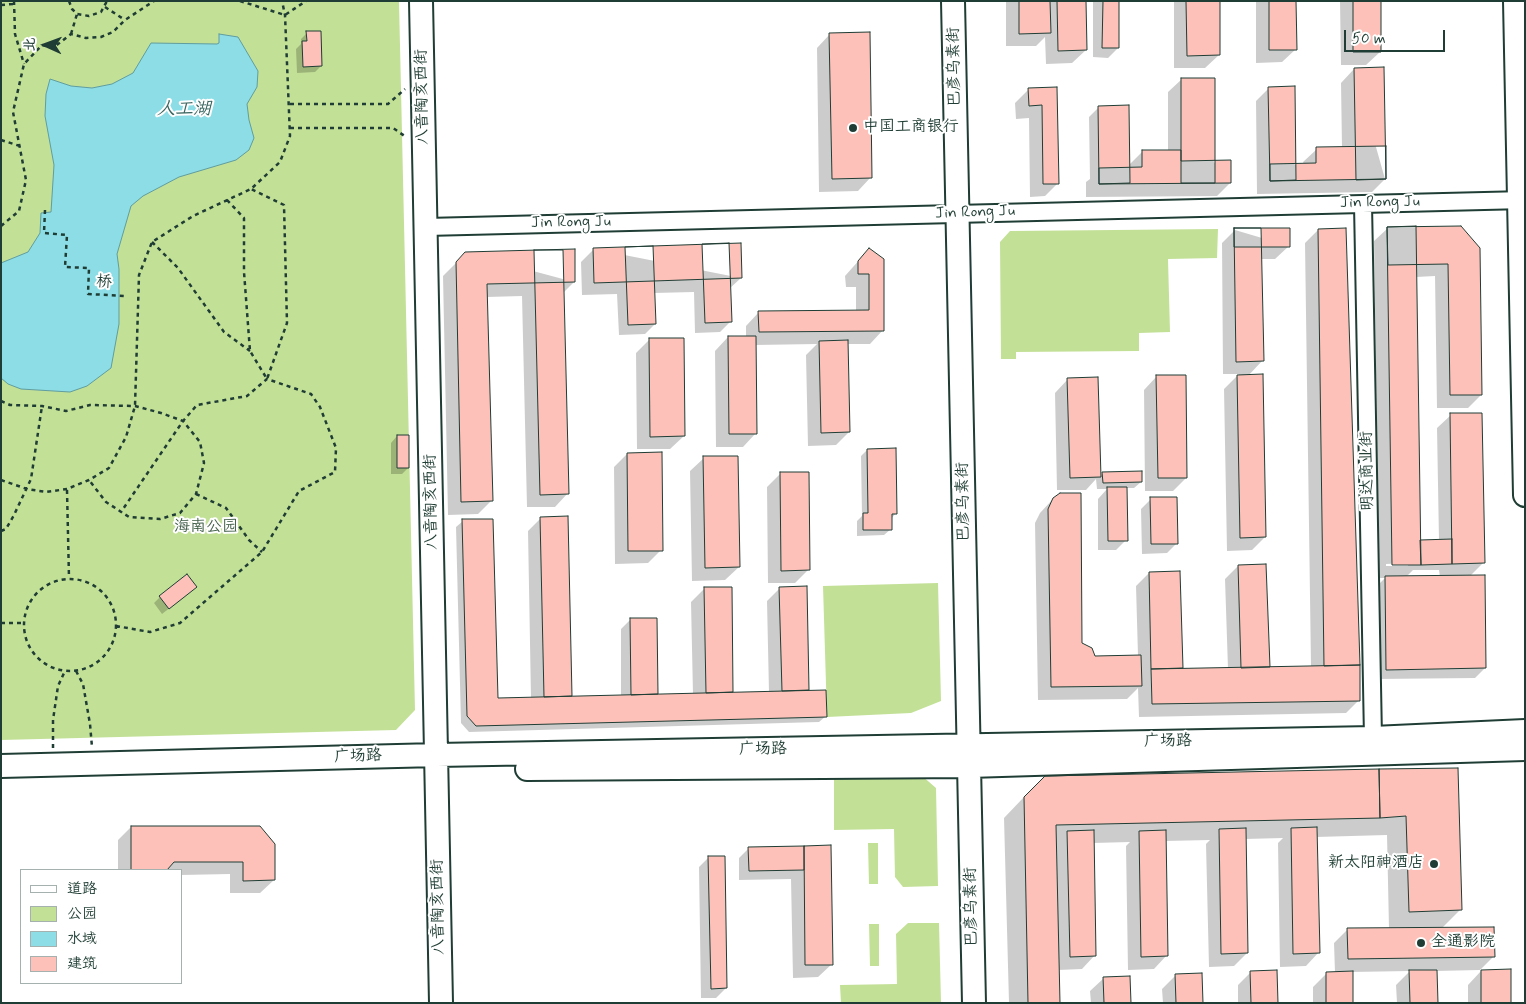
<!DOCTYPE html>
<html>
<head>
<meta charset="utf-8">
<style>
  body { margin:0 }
  #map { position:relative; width:1526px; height:1004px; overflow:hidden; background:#fff; font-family:Mynerve,"LXGW WenKai TC",sans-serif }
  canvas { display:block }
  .frame { position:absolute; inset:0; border:2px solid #1f3d34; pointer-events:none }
  .legend { position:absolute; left:20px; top:869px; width:162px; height:115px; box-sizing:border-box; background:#fff; border:1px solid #a5b1ae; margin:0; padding:6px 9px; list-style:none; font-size:15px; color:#1f3d34 }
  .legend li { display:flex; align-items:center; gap:10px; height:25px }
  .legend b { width:25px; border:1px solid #a5b1ae }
  .north { position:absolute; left:20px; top:20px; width:50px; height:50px; -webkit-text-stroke:4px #fff; paint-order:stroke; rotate:272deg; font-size:14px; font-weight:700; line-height:20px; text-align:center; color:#1f3d34 }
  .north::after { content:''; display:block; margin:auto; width:18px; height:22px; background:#1f3d34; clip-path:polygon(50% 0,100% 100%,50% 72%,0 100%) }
  .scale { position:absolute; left:1344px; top:30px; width:101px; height:22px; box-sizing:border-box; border:2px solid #1f3d34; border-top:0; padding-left:6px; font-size:15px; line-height:18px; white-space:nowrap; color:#1f3d34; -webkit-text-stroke:4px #fff; paint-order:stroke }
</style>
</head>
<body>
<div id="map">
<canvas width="1526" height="1004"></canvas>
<div class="frame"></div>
<ul class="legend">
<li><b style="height:6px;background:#fff"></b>道路</li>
<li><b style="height:14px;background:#c3e097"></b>公园</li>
<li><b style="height:14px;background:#8cdde6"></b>水域</li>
<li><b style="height:14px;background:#fdc1b9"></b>建筑</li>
</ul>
<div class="north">北</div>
<div class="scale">50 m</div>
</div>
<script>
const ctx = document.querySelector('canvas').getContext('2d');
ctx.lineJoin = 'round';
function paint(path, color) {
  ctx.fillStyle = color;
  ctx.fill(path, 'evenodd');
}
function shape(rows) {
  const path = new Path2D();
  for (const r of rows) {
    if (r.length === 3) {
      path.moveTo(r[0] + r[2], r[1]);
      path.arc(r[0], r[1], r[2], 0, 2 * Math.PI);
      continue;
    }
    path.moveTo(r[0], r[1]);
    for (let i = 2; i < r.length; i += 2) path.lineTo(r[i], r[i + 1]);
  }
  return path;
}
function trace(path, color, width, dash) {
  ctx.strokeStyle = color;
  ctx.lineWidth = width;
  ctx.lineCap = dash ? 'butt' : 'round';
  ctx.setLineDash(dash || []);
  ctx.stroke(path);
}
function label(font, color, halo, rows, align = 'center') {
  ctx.font = font + ' Mynerve,"LXGW WenKai TC",sans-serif';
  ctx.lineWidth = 4;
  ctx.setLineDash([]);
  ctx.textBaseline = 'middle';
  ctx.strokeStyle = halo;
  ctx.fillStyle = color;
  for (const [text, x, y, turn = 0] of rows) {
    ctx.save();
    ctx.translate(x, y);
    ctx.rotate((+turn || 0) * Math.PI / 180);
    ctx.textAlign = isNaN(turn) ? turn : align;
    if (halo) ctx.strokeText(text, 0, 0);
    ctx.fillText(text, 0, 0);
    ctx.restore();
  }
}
paint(shape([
  [1,1,399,1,415,710,396,730,1,740],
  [1218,229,1217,258,1168,259,1170,332,1139,333,1139,351,1016,352,1016,359,1001,359,1000,242,1010,231],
  [938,583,941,701,911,713,827,717,823,586],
  [834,775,921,775,936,788,938,886,903,887,895,877,894,829,834,830],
  [868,843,878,843,878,884,869,884],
  [908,923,939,923,941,1003,841,1003,840,985,897,984,896,934],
  [869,924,879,924,879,966,870,966]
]), '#c3e097');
const water = shape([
  [219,34,238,37,258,71,257,87,247,104,249,120,254,138,249,150,236,160,179,177,143,196,131,206,117,254,119,269,119,324,111,368,87,386,70,392,21,389,8,384,1,378,1,263,28,252,40,233,41,213,51,212,54,165,45,116,46,94,50,79,71,86,92,88,112,84,133,73,151,43,217,44,219,43,219,34]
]);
paint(water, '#8cdde6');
trace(water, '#609d9f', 1);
paint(shape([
  [1006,1,1084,1,1086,50,1072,63,1046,64,1045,37,1036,46,1006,46],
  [1093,1,1118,1,1118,48,1108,58,1093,57],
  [1174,1,1218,1,1219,55,1205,68,1174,68],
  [1256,1,1295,1,1296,49,1282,62,1256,63],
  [1340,1,1379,1,1380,52,1366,65,1341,65],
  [307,33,321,66,315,72,297,73,296,49,301,44,301,39],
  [830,34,871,177,858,191,819,192,817,48],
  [1354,69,1385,179,1372,192,1257,194,1256,101,1269,88,1295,165,1304,165,1303,162,1317,149,1342,148,1341,83],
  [1182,79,1214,162,1230,183,1217,196,1086,197,1086,182,1090,179,1089,117,1099,107,1129,165,1143,151,1168,151,1168,92],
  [1029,89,1056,89,1058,183,1045,196,1030,197,1029,118,1016,119,1015,103],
  [1460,227,1481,395,1468,408,1437,408,1435,276,1416,277,1419,541,1439,541,1437,428,1451,415,1484,562,1470,576,1485,668,1475,678,1377,679,1375,588,1385,578,1379,578,1374,241,1388,228],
  [1408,563,1408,566,1386,566,1386,564],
  [1413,570,1439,570,1440,577,1406,577],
  [1235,230,1289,246,1275,259,1261,259,1262,361,1248,376,1265,537,1252,550,1227,551,1224,389,1239,374,1223,374,1222,243],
  [1318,230,1359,700,1346,713,1139,717,1138,688,1127,699,1038,700,1035,523,1040,513,1053,499,1081,643,1095,657,1138,656,1136,586,1149,573,1179,572,1182,669,1228,669,1225,579,1238,566,1268,668,1311,667,1305,243],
  [594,249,741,278,729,289,730,322,720,332,695,333,694,292,654,293,655,324,645,334,619,335,617,294,582,295,581,262],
  [869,249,883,330,870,344,847,344,849,432,836,445,808,446,806,355,817,344,755,345,756,433,743,447,716,447,715,351,728,337,746,337,746,326,759,312,856,311,856,287,846,287,845,276],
  [466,253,574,282,563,293,568,493,555,507,527,507,522,296,487,297,491,501,478,514,448,515,443,276],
  [649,340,684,436,670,449,637,449,636,353],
  [1157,376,1186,478,1173,491,1145,491,1144,390],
  [1068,379,1100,476,1103,473,1141,482,1134,488,1126,488,1126,540,1116,550,1098,550,1098,499,1107,489,1097,489,1096,479,1086,490,1057,490,1055,393],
  [397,436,408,468,402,474,391,474,391,443],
  [867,450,896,513,891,519,891,529,884,535,857,536,857,521,862,516,861,456],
  [627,454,661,550,648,563,615,564,614,467],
  [704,458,739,567,725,580,692,581,690,471],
  [780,474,808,570,795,583,768,583,767,487],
  [1151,499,1177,543,1167,553,1142,554,1141,509],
  [567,517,571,698,621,696,621,629,631,619,655,619,656,696,693,695,691,602,705,588,732,692,730,694,769,693,767,601,780,588,805,587,808,692,826,716,819,722,469,732,461,723,456,527,463,521,497,700,531,699,528,531,541,518],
  [189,593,162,614,154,603,160,597],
  [1456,769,1460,910,1442,928,1493,957,1480,970,1435,971,1436,1003,1397,1003,1396,985,1410,971,1351,972,1352,1003,1313,1003,1313,987,1326,974,1335,973,1334,943,1348,929,1389,929,1387,835,1316,837,1319,952,1306,966,1280,967,1278,843,1283,838,1245,839,1247,953,1234,966,1209,967,1206,844,1210,840,1165,841,1167,955,1154,969,1128,970,1126,846,1130,842,1093,843,1095,955,1082,969,1058,970,1058,1003,1009,1003,1004,818,1024,797],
  [131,827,259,828,274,880,260,893,230,893,230,874,181,875,181,870,118,870,118,840],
  [830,847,832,964,818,977,793,978,791,879,739,880,739,858,749,848],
  [709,857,726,988,716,998,701,998,699,867],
  [1481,971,1510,1003,1468,1003,1468,985],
  [1251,972,1277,1003,1238,1003,1238,985],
  [1176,975,1202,1003,1163,1003,1162,989],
  [1104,978,1129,1003,1091,1003,1090,991]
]), '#0003');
const building = shape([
  [1019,1,1050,1,1051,33,1019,34,1019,1],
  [1057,1,1086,1,1087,50,1058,51,1057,1],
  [1103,1,1119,1,1119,48,1102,48,1103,1],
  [1186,1,1220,1,1220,55,1187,56,1186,1],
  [1269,1,1296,1,1297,50,1269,50,1269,1],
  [1353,1,1381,1,1381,52,1353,52,1353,1],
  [306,31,321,31,322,66,303,67,302,41,307,41,306,31],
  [870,32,872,178,832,179,829,33,870,32],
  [1384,67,1386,179,1356,180,1354,68,1384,67],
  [1181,78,1215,78,1215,183,1181,183,1181,78],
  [1295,86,1296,180,1270,181,1268,87,1295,86],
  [1057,87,1059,184,1043,184,1042,105,1029,106,1028,88,1057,87],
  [1129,105,1130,183,1099,184,1098,106,1129,105],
  [1386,146,1386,179,1270,181,1270,164,1316,163,1316,147,1386,146],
  [1142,150,1181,150,1181,161,1231,160,1231,183,1099,184,1099,168,1142,167,1142,150],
  [1416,226,1421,565,1392,565,1387,227,1416,226],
  [1461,226,1480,248,1482,395,1450,395,1448,264,1388,265,1387,227,1461,226],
  [1234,228,1261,228,1264,361,1236,362,1234,228],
  [1234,228,1290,228,1290,247,1234,247,1234,228],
  [1346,228,1360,665,1324,666,1318,229,1346,228],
  [729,243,732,322,705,323,702,244,729,243],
  [741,243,742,278,594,283,593,248,741,243],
  [653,246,656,324,628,325,625,247,653,246],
  [869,248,884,259,884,331,759,332,758,311,869,310,869,274,858,274,858,261,869,248],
  [575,249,575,282,487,284,493,501,461,502,456,262,465,252,575,249],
  [534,250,563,250,569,494,540,495,534,250],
  [728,336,756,336,757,434,729,434,728,336],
  [649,338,684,338,685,436,650,437,649,338],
  [848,340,850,432,821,433,819,341,848,340],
  [1263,374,1266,537,1240,538,1237,375,1263,374],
  [1156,375,1186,375,1187,478,1158,478,1156,375],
  [1098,377,1101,477,1070,478,1067,378,1098,377],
  [1450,413,1482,413,1485,563,1452,564,1450,413],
  [397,435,409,435,409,468,397,468,397,435],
  [896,448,897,514,892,514,892,530,863,530,863,513,868,513,867,449,896,448],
  [662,452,663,551,628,551,627,453,662,452],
  [703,456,738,456,740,567,705,568,703,456],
  [1142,471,1142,482,1103,483,1102,472,1142,471],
  [780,472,809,472,810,570,781,571,780,472],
  [1107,487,1127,487,1128,541,1108,541,1107,487],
  [1060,493,1081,493,1082,643,1092,648,1095,656,1141,655,1142,686,1051,687,1048,509,1053,498,1060,493],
  [1150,497,1177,497,1178,544,1151,544,1150,497],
  [568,516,572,696,544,697,540,517,568,516],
  [462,519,493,519,498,698,826,690,827,717,476,726,467,716,462,519],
  [1452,539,1452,564,1421,565,1420,540,1452,539],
  [1266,564,1270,667,1241,668,1238,565,1266,564],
  [1180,571,1183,668,1151,669,1149,572,1180,571],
  [187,574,197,587,169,609,159,596,187,574],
  [1485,575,1486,668,1386,670,1385,576,1485,575],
  [807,586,809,690,782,691,779,587,807,586],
  [704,587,732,587,733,692,706,693,704,587],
  [630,618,657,618,658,694,631,695,630,618],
  [1360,665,1360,701,1152,704,1151,669,1360,665],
  [1458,768,1462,910,1409,912,1406,816,1380,818,1379,769,1458,768],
  [1379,769,1380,818,1056,825,1060,1003,1028,1003,1024,797,1045,776,1379,769],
  [131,826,260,826,275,844,275,880,243,881,243,862,174,862,167,870,131,870,131,826],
  [1317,827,1320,953,1293,954,1291,828,1317,827],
  [1246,828,1248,953,1221,954,1219,829,1246,828],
  [1094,830,1096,956,1070,957,1067,831,1094,830],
  [1166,830,1168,956,1141,957,1139,831,1166,830],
  [831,845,833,965,805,965,804,846,831,845],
  [804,846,804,870,749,871,748,847,804,846],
  [708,856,725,856,727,988,711,989,708,856],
  [1494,927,1495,957,1348,959,1347,928,1494,927],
  [1511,969,1511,1003,1481,1003,1481,970,1511,969],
  [1277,970,1278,1003,1251,1003,1250,971,1277,970],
  [1409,970,1437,970,1438,1003,1410,1003,1409,970],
  [1353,971,1353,1003,1326,1003,1326,972,1353,971],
  [1202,973,1203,1003,1176,1003,1175,974,1202,973],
  [1130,976,1131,1003,1104,1003,1103,977,1130,976]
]);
paint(building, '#fdc1b9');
trace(building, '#1f3d34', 1);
const street = shape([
  [1363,204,1373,738],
  [426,227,1525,200]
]);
const secondary = shape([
  [421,1,441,1003],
  [953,1,974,1003],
  [1515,1,1525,495],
  [1,766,437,755,1373,738,1525,731],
  [527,769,969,766,1525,749]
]);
trace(street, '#1f3d34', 20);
trace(secondary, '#1f3d34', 26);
trace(shape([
  [14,1,15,34,24,64],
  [69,1,72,9,77,14,89,16,101,12,107,1],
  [240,1,285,15,306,1],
  [1,5,13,4],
  [105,7,125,20],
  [71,34,77,14],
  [290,104,388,104,405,89],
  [290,128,393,128,406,137],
  [1,140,20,146],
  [227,200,244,218,244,272,250,351,267,379,287,323,284,205,251,189],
  [45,210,44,233,67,235,65,267,89,268,88,294,126,296],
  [1,226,19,211,26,180,13,112,24,64,42,45,53,48,71,34,86,38,101,37,113,32,125,20,154,1],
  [152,242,178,268,224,332,250,351],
  [1,401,10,405,42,406,66,411,90,405,135,406,161,413,183,421,200,442,204,463,196,494,180,513,160,519,129,517,106,502,89,480],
  [1,480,27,489,46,492,67,489,89,480,109,468,126,437,135,406,139,275,152,242,193,216,251,189,280,162,290,136,285,15,282,1],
  [67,490,69,578],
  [196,494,226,508,249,540,262,552],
  [1,531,6,529,14,515,31,479,42,406],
  [70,625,46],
  [1,623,23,623],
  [116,626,150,632,180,623,262,552,299,491,335,472,336,448,320,407,311,394,267,379,247,396,197,405,183,421,121,512],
  [76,671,83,684,90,724,92,747],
  [53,748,53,720,58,686,65,671]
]), '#1f3d34', 2.5, [4, 4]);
trace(street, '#fff', 16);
trace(secondary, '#fff', 22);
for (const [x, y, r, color] of [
  [853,128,5,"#1f3d34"],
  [1434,864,5,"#1f3d34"],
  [1421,943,5,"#1f3d34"]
]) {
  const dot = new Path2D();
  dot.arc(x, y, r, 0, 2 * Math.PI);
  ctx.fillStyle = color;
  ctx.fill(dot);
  trace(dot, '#fff', 2);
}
label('16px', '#1f3d34', '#fff', [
  ["巴彦乌素街",955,67,-91],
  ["八音陶亥西街",423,97,-91],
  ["Jin Rong Ju",1380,203,-1],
  ["Jin Rong Ju",975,213,-2],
  ["Jin Rong Ju",571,223,-1],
  ["桥",104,283,4],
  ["明达商业街",1368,471,-91],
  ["八音陶亥西街",432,502,-91],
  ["巴彦乌素街",964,502,-91],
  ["广场路",1168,742,-1],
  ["广场路",763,750,-1],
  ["广场路",358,757,-2],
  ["八音陶亥西街",439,907,-91],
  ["巴彦乌素街",972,907,-91]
]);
label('16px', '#1f3d34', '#fff', [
  ["中国工商银行",863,128],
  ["新太阳神酒店",1424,864,"right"],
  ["全通影院",1431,943]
], 'left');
label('16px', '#405e48', '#fff', [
  ["海南公园",206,528]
]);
label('italic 18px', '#3a6560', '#fff', [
  ["人工湖",184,110]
]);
</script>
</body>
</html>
